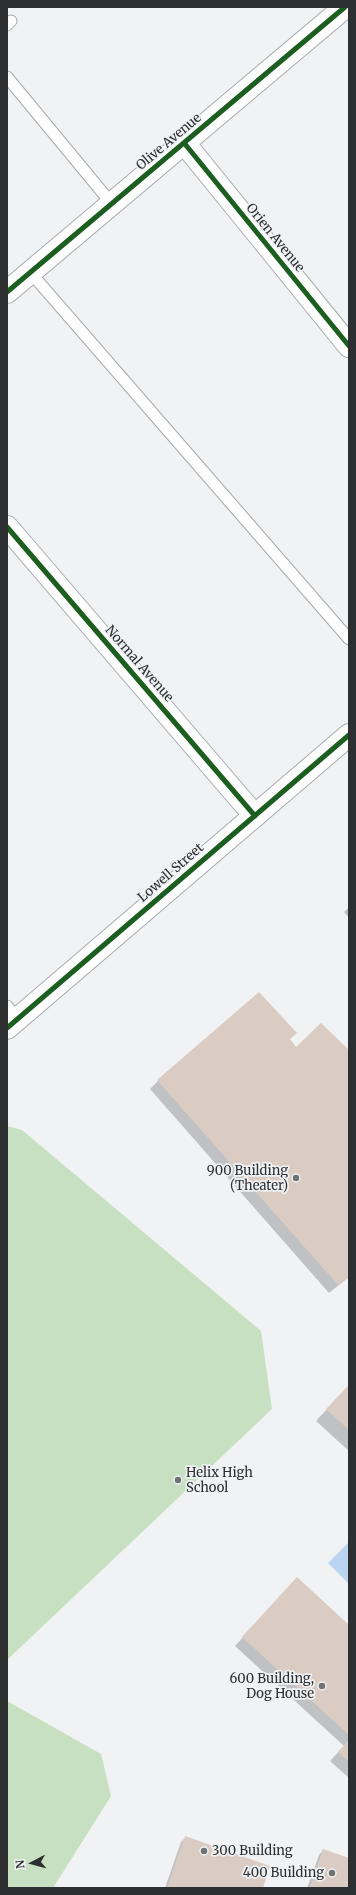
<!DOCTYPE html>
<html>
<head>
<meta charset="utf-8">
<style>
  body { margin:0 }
  #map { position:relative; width:356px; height:1895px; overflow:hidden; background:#f0f2f3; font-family:Merriweather,serif }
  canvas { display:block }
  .frame { position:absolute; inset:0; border:8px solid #2e2f30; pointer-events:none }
  .north { position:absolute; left:12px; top:1843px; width:40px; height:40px; -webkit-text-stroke:3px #eff2f4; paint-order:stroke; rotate:264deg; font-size:11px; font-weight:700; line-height:16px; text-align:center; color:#2e2f30 }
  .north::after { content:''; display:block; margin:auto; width:14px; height:18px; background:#2e2f30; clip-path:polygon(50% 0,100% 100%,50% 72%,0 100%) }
</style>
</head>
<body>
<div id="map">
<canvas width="356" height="1895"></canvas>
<div class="frame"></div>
<div class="north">N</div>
</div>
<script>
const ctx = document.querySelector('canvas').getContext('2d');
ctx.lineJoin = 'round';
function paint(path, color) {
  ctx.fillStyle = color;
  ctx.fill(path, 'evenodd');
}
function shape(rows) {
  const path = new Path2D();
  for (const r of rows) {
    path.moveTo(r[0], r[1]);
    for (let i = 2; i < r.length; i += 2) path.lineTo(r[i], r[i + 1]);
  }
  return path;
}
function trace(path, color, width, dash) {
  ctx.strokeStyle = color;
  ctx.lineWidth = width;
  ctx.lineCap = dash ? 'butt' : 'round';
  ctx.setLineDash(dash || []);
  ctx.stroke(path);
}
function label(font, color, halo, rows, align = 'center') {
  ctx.font = font + ' Merriweather,serif';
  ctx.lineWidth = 3.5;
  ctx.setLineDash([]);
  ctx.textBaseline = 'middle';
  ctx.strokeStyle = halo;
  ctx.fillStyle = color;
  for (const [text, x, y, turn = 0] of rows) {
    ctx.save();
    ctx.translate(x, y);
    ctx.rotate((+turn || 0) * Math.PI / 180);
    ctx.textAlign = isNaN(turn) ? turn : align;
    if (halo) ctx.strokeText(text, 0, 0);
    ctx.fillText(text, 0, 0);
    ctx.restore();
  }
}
paint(shape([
  [7,1126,22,1130,261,1331,272,1409,7,1660],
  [7,1701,101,1754,111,1796,53,1888,7,1888]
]), '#c6e0c1');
paint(shape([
  [349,1542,349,1584,328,1563]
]), '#bad5f2');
paint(shape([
  [349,907,349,918,344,912],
  [289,1039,296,1048,349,1051,349,1277,329,1293,150,1089,158,1081],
  [349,1385,349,1451,316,1421],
  [289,1587,349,1626,349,1778,330,1761,344,1746,235,1646],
  [186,1837,262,1888,165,1888,181,1842],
  [323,1850,349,1859,349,1888,307,1888,319,1855]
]), '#0003');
paint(shape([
  [259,992,297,1033,290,1039,296,1047,321,1023,349,1050,349,1276,338,1285,157,1080],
  [349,1385,349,1430,326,1409],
  [297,1577,349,1625,349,1735,242,1637],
  [349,1740,349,1762,338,1752],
  [185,1836,270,1866,263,1888,167,1888],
  [323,1849,349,1858,349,1888,310,1888]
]), '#dacbc3');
const service = shape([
  [7,25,11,21],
  [7,77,112,204],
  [30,272,349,639],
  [7,1006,18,1019]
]);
const minor = shape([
  [185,144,349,346],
  [7,292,345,7]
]);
const tertiary = shape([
  [7,527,255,816],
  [7,1028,349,735]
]);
trace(service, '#a9aaac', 13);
trace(minor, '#a9aaac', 24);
trace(tertiary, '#a9aaac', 24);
trace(service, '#fdfdfd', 11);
trace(minor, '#fdfdfd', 22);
trace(tertiary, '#fdfdfd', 22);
trace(shape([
  [185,144,349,346],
  [7,292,345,7],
  [7,527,255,816],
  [7,1028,349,735]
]), '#1b5e20', 5);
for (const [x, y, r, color] of [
  [296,1178,4,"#727374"],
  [178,1480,4,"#727374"],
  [322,1686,4,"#727374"],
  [204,1851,4,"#727374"],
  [332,1873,4,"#727374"]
]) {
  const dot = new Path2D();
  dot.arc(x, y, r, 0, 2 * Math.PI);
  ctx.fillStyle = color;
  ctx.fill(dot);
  trace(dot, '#eff2f4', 1.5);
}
label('13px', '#2e2f30', '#eff2f4', [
  ["Olive Avenue",169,142,-40],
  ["Orien Avenue",275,238,51],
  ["Normal Avenue",139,664,49],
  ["Lowell Street",171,873,-41]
]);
label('13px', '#2e2f30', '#eff2f4', [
  ["900 Building",288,1171],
  ["(Theater)",288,1186],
  ["Helix High",186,1473,"left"],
  ["School",186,1488,"left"],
  ["600 Building,",314,1679],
  ["Dog House",314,1694],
  ["300 Building",212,1851,"left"],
  ["400 Building",324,1873]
], 'right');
</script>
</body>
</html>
